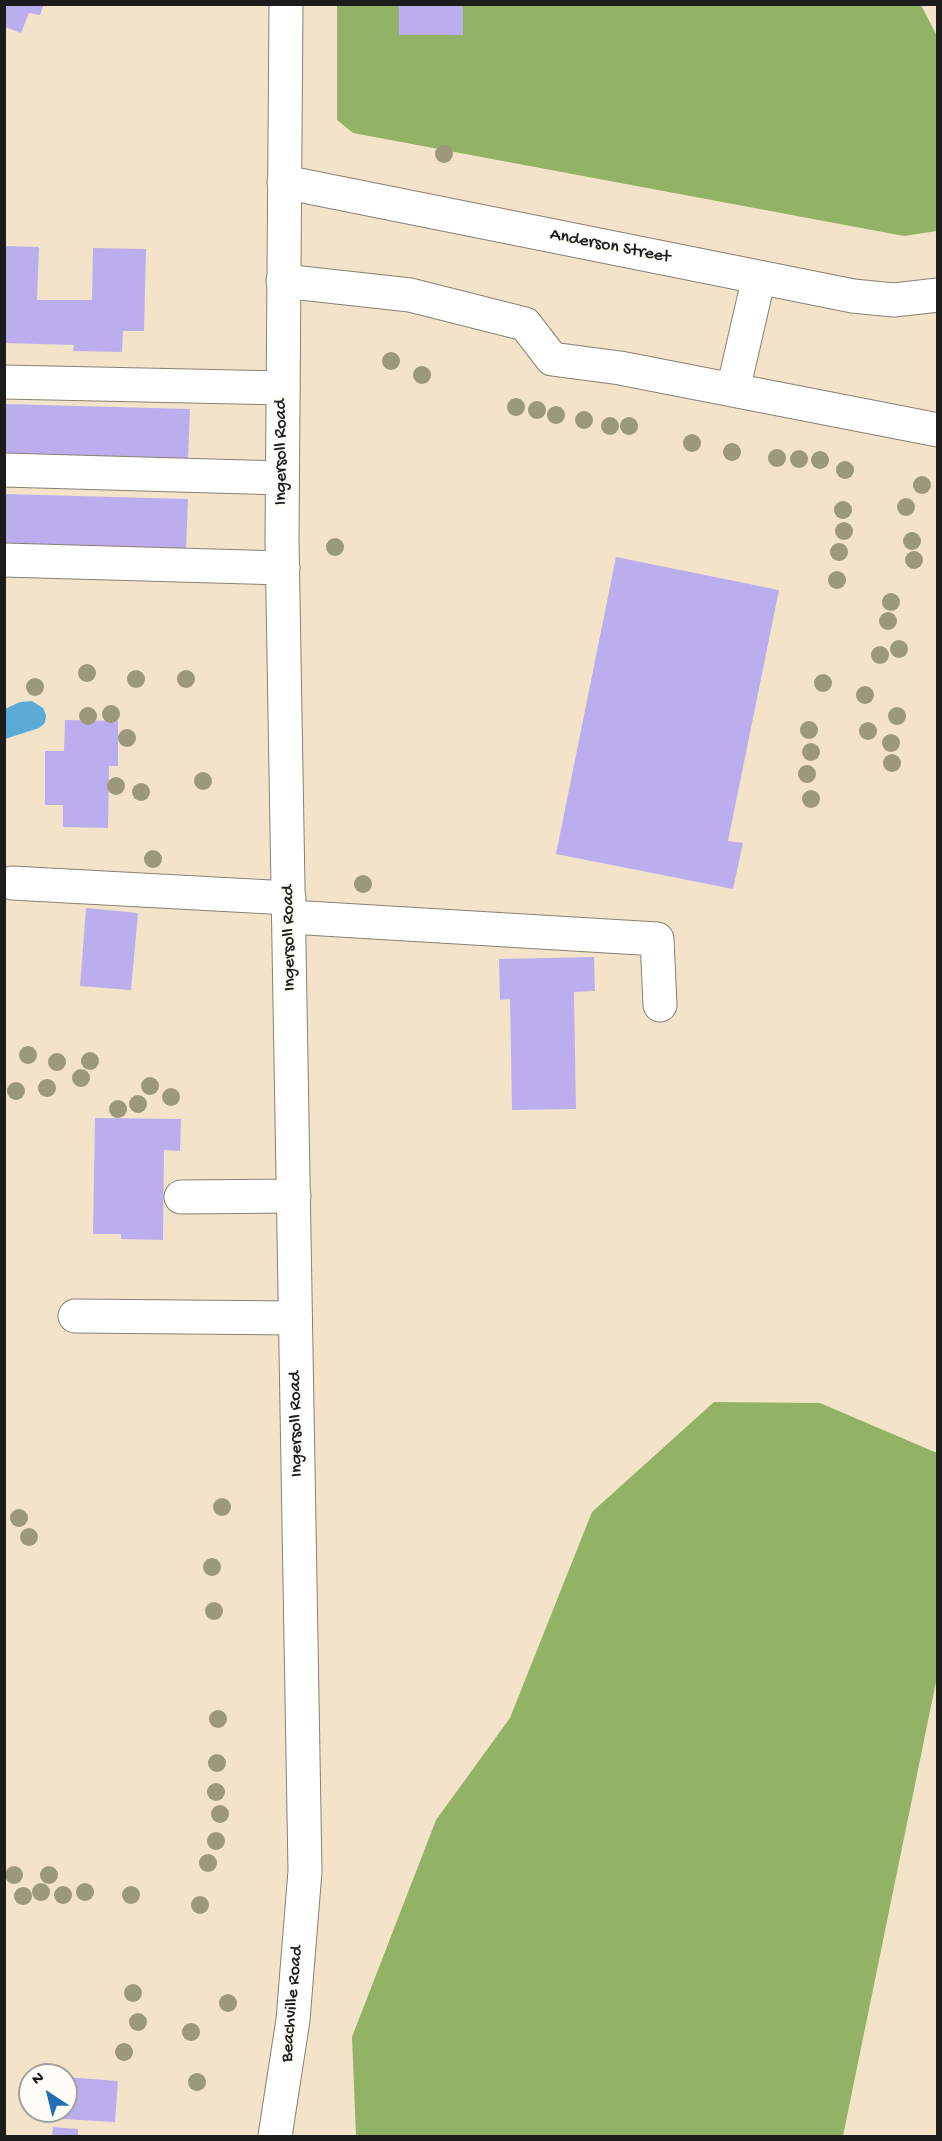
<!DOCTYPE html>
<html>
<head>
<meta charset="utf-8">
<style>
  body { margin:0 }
  #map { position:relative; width:942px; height:2141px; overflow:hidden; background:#f3e4c9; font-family:"Gochi Hand",sans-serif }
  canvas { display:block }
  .frame { position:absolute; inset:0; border:6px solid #1c1c1c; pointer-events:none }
  .north { position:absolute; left:18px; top:2063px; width:60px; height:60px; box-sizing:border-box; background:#fdfcf7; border:2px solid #a3a29f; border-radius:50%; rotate:325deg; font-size:16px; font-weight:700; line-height:24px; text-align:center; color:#1c1c1c }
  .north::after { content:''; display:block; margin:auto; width:21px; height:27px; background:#1f6fb2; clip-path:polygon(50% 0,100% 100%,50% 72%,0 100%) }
</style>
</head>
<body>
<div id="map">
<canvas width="942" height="2141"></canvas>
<div class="frame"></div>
<div class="north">N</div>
</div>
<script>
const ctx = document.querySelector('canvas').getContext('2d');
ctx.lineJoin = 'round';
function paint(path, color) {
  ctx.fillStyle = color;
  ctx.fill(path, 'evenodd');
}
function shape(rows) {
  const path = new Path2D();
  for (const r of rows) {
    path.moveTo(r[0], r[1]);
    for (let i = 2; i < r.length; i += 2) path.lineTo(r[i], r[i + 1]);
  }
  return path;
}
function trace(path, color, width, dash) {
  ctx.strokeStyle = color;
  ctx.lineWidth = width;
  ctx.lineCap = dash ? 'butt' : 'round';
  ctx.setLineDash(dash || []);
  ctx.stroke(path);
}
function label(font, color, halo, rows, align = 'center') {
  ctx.font = font + ' "Gochi Hand",sans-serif';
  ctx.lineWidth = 5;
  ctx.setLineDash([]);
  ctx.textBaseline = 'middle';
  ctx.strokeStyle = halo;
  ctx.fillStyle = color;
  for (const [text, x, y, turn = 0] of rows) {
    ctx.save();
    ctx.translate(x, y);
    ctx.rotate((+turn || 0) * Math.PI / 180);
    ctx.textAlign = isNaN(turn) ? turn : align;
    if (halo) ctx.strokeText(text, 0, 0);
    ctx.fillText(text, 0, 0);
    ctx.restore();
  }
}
paint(shape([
  [337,5,921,5,937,36,937,231,904,236,353,133,337,120],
  [714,1402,820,1403,937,1453,937,1677,843,2136,356,2136,352,2037,436,1820,510,1718,592,1512]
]), '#92b265');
paint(shape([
  [32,701,43,708,46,715,45,723,39,728,5,739,5,709,20,702]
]), '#5caad6');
paint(shape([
  [5,4,44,4,40,15,29,13,21,33,5,27],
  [399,4,463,4,463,35,399,35],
  [4,246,39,247,37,300,92,300,93,248,146,249,144,331,123,331,122,352,73,351,74,345,4,343],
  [4,404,190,409,188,459,4,454],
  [4,494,188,499,186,550,4,545],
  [616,557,779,590,728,841,743,843,733,889,556,854],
  [65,720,118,721,118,766,109,766,108,828,63,827,63,805,45,805,45,751,64,751],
  [86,908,138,913,131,990,80,986],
  [594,957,595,991,574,992,576,1109,512,1110,510,999,500,1000,499,959],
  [95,1118,181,1119,180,1151,164,1150,163,1240,121,1239,121,1234,93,1234],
  [66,2077,118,2081,115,2122,45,2118,45,2111,66,2111],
  [53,2127,78,2129,78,2136,52,2136]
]), '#bbaeee');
const minor = shape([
  [284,182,853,296,894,300,938,295],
  [283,281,410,295,525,324,552,359,620,368,938,430],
  [4,382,283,388],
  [733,390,759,277],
  [4,470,282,478],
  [4,560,283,568],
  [12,883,289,898],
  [290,917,657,939,660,1005],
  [181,1197,294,1196],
  [75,1316,295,1318]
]);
const major = shape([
  [275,2136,293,2020,305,1871,282,540,286,4]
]);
trace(minor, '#888072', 35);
trace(major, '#888072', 35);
trace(minor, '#fff', 33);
trace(major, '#fff', 33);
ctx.fillStyle = '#9b997a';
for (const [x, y] of [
  [444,154],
  [391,361],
  [422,375],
  [516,407],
  [537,410],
  [556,415],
  [584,420],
  [610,426],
  [629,426],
  [692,443],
  [732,452],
  [777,458],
  [799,459],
  [820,460],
  [845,470],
  [922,485],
  [906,507],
  [843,510],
  [844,531],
  [912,541],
  [335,547],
  [839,552],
  [914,560],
  [837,580],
  [891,602],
  [888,621],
  [899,649],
  [880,655],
  [87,673],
  [136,679],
  [186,679],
  [823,683],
  [35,687],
  [865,695],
  [111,714],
  [88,716],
  [897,716],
  [809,730],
  [868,731],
  [127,738],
  [891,743],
  [811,752],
  [892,763],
  [807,774],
  [203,781],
  [116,786],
  [141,792],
  [811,799],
  [153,859],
  [363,884],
  [28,1055],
  [90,1061],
  [57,1062],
  [81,1078],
  [150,1086],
  [47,1088],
  [16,1091],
  [171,1097],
  [138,1104],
  [118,1109],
  [222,1507],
  [19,1518],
  [29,1537],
  [212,1567],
  [214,1611],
  [218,1719],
  [217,1763],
  [216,1792],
  [220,1814],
  [216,1841],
  [208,1863],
  [14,1875],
  [49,1875],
  [41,1892],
  [85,1892],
  [63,1895],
  [131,1895],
  [23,1896],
  [200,1905],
  [133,1993],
  [228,2003],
  [138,2022],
  [191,2032],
  [124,2052],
  [197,2082]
]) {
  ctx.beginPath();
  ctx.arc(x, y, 9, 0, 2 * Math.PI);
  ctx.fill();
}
label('18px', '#1c1c1c', '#fdfcf7', [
  ["Anderson Street",610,247,11],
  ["Ingersoll Road",282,452,-90],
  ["Ingersoll Road",290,938,-91],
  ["Ingersoll Road",297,1424,-91],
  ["Beachville Road",293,2004,-85]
]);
</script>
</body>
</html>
